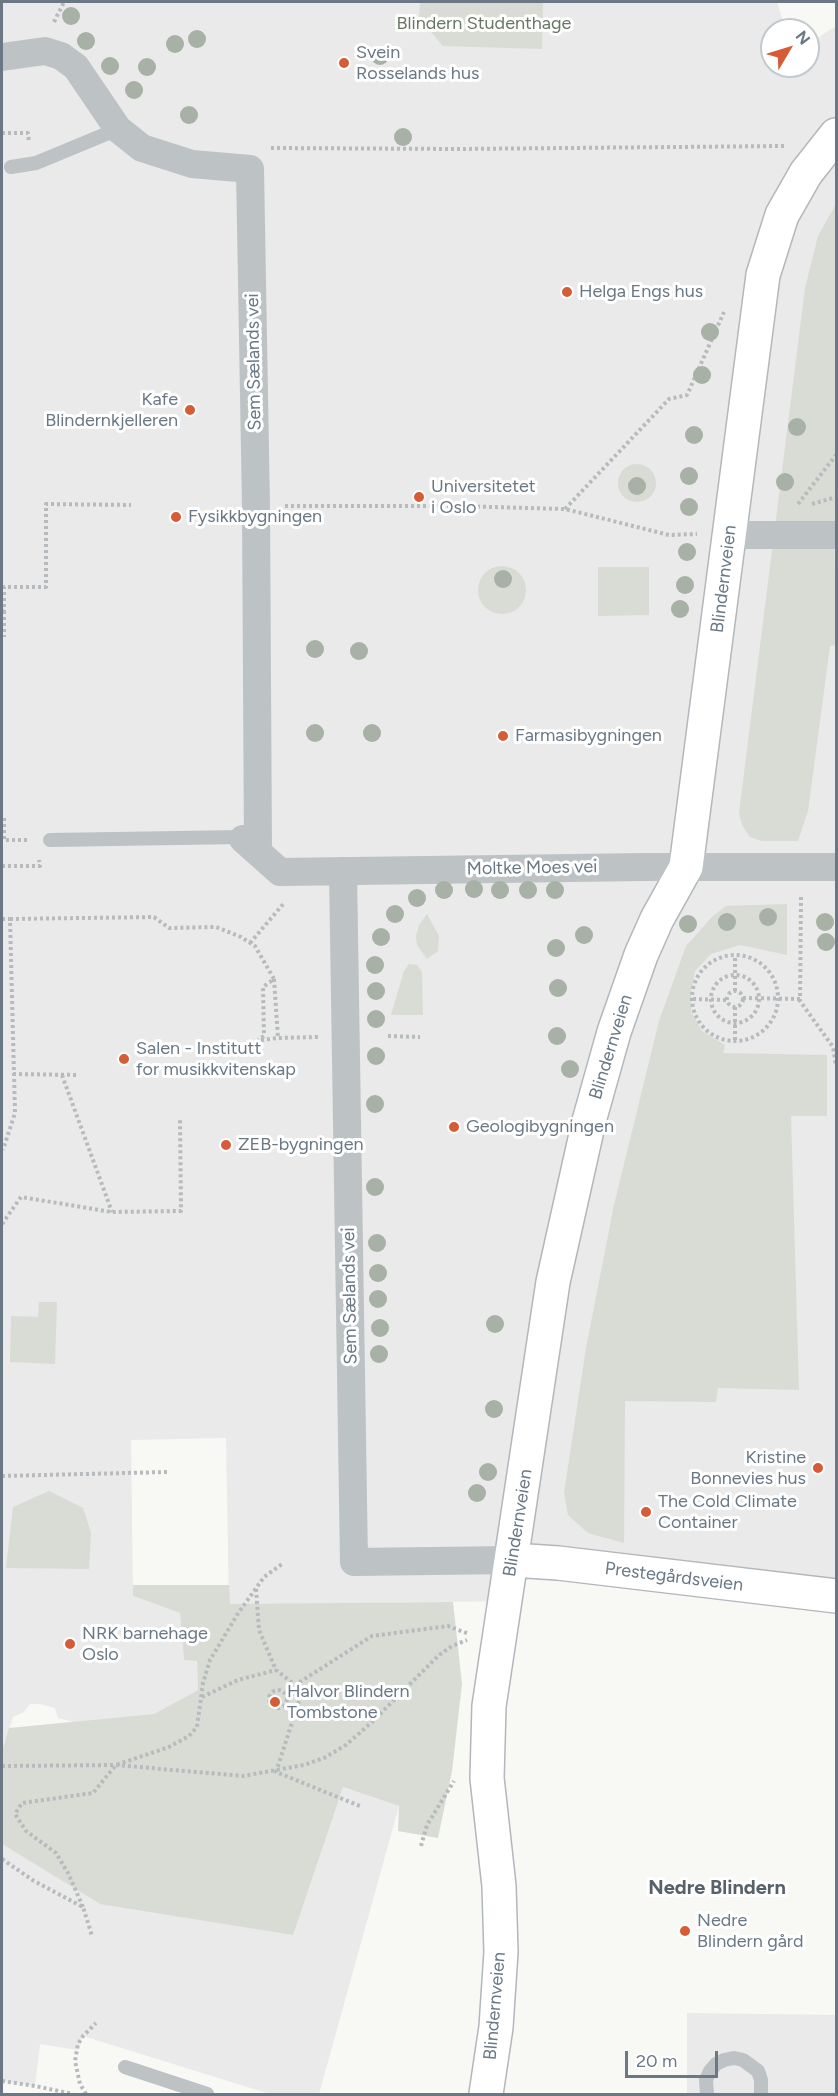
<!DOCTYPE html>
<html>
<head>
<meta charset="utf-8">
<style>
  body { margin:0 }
  #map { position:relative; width:838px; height:2096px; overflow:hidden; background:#f8f8f5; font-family:Figtree,sans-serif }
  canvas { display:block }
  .frame { position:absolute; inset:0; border:3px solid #697884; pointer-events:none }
  .north { position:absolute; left:760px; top:18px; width:60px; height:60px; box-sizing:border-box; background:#fff; border:2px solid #c3c9ce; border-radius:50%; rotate:52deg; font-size:16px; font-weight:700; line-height:24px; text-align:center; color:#697884 }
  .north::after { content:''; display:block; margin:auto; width:21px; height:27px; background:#d65c37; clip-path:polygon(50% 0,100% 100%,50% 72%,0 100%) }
  .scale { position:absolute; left:625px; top:2051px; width:93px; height:27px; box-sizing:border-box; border:3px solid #697884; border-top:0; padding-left:8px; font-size:18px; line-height:21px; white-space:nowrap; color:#697884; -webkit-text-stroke:4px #fff; paint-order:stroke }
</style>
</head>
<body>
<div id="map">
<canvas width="838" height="2096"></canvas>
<div class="frame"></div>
<div class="north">N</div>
<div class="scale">20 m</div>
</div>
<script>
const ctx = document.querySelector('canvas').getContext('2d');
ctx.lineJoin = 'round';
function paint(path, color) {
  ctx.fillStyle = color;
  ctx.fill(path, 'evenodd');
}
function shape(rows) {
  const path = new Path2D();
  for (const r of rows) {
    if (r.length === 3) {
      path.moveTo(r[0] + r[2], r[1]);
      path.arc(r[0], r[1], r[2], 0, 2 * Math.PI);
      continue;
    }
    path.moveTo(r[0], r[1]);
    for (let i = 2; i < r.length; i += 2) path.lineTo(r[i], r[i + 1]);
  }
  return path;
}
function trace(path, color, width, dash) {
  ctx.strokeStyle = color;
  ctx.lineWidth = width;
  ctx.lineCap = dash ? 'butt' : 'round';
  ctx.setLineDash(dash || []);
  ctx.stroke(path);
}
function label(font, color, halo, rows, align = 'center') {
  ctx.font = font + ' Figtree,sans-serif';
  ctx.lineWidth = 6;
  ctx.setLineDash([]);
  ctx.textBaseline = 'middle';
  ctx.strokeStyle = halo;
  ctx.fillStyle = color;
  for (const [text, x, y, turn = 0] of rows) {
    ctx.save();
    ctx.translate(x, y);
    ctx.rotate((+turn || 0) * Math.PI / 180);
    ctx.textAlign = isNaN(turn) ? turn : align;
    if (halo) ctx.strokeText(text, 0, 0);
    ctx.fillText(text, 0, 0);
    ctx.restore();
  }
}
paint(shape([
  [2,2,777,2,786,30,772,30,772,66,808,66,808,44,836,26,836,1596,512,1560,506,1601,229,1605,226,1438,131,1440,133,1596,180,1613,184,1660,197,1660,198,1690,154,1714,74,1722,58,1718,55,1708,40,1704,30,1704,24,1712,13,1717,2,1751],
  [343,1787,399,1806,319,2094,270,2094,83,2036,77,2050,40,2044,35,2086,2,2081,2,1844,100,1904],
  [687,2013,836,2015,836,2094,687,2094]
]), '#e9eae9');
paint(shape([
  [420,2,543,2,542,49,443,46,419,18],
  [836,204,836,524,834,524,836,645,830,646,808,811,798,841,762,841,750,837,742,825,739,813,805,288,818,236],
  [637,483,19],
  [502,590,24],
  [598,567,649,567,649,615,598,616],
  [787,904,787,955,740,945,711,954,695,971,691,992,691,1012,702,1031,725,1045,723,1053,827,1055,827,1116,791,1116,799,1390,718,1388,716,1402,625,1401,624,1543,588,1533,568,1515,564,1493,586,1348,614,1205,659,1021,686,946,713,916,726,906],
  [427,914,439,936,438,951,427,959,417,945,416,936,419,925],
  [409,964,417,965,422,972,423,1015,391,1015,404,971],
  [39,1302,57,1302,55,1364,10,1362,11,1316,38,1317],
  [49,1491,83,1508,91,1533,89,1569,6,1568,13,1507],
  [133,1585,229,1585,230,1604,453,1602,462,1684,452,1771,438,1838,398,1831,399,1806,343,1787,293,1935,100,1904,2,1844,2,1751,9,1728,154,1714,198,1690,197,1661,184,1660,180,1613,133,1596]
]), '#d8dcd5');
const secondary = shape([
  [512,1560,558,1563,836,1596],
  [486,2094,496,2027,501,1952,499,1886,487,1778,489,1706,553,1282,589,1121,614,1032,641,955,657,919,686,867,763,275,782,215,806,173,836,135]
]);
trace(secondary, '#b2b7bc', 36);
trace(shape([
  [54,22,64,2],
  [2,133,28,133,29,142],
  [271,148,458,149,785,146],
  [798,504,836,455],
  [812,504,836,497],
  [285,506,455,506,565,509,669,535,697,534],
  [565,509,669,399,687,395,724,312],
  [2,611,4,611,4,587,46,587,46,504,131,505],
  [4,611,4,637],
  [4,818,4,840,30,840],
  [2,866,40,866,39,860],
  [801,897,800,1001,833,1047,836,1065],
  [2,919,10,919,15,1113,3,1150],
  [10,919,154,917,169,928,216,927,241,937,255,946,274,979,263,987,264,1036,258,1040],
  [250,943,285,902],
  [735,998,43],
  [735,999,24],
  [274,979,278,1038,318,1037],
  [735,991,735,956],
  [735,999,8],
  [743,998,800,999],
  [693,999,727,1000],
  [735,1007,735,1041],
  [388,1036,420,1037],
  [261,1040,278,1038],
  [13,1074,79,1075],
  [62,1075,112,1212],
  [2,1224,21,1197,112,1212,181,1211,180,1119],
  [2,1476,167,1472],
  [256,1589,259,1630,276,1670,295,1685,372,1636,448,1626,469,1634],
  [295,1685,301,1695,276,1772,360,1806],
  [278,1699,9],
  [287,1696,299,1692],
  [202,1697,238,1680,276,1670],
  [2,1766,116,1765,243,1776,304,1765,324,1758,346,1745,372,1722,439,1655,452,1646,467,1640],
  [421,1846,427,1825,454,1781],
  [2,1859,34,1881,83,1907,92,1936],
  [83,1907,68,1873,56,1853,26,1831,15,1814,22,1803,93,1793,116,1765,169,1747,189,1736,197,1727,203,1683,210,1660,237,1615,264,1577,282,1564],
  [2,2081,35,2086,73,2094],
  [86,2094,80,2084,75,2061,78,2044,83,2036,96,2023]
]), '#b8bbbe', 4, [3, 3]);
trace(shape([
  [11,167,36,163,118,129],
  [50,840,241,837],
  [125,2067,207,2094],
  [707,2094,706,2080,710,2071,716,2064,724,2060,734,2058,743,2060,758,2071,761,2080,761,2094]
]), '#bdc2c5', 14);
trace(shape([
  [2,57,45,51,61,56,76,67,118,129,142,148,192,164,250,169,256,507,258,851],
  [730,535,836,535],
  [243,839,280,872,644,867,836,867],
  [343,871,354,1562,512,1560]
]), '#bdc2c5', 28);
trace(secondary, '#fff', 33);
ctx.fillStyle = '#a8b1a5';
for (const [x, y] of [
  [71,16],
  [197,39],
  [86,41],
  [175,44],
  [380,56],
  [110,66],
  [147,67],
  [134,90],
  [189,115],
  [403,137],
  [710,332],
  [702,375],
  [797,427],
  [694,435],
  [689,476],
  [785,482],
  [637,486],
  [689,507],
  [687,552],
  [503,579],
  [685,585],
  [680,609],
  [315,649],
  [359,651],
  [315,733],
  [372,733],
  [474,889],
  [444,890],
  [500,890],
  [528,890],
  [555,890],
  [417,898],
  [395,914],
  [768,917],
  [727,922],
  [825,922],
  [688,924],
  [584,935],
  [381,937],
  [826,942],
  [556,948],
  [375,965],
  [558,988],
  [376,991],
  [376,1019],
  [557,1036],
  [376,1056],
  [570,1069],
  [375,1104],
  [375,1187],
  [377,1243],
  [378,1273],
  [378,1299],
  [495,1324],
  [380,1328],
  [379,1354],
  [494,1409],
  [488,1472],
  [477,1493]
]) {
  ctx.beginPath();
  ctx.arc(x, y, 9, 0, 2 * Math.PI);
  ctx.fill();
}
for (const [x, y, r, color] of [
  [344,63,6,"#d65c37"],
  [567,292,6,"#d65c37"],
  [190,410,6,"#d65c37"],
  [419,497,6,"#d65c37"],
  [176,517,6,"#d65c37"],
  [503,736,6,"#d65c37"],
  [124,1059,6,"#d65c37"],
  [454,1127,6,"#d65c37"],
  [226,1145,6,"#d65c37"],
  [818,1468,6,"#d65c37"],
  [646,1512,6,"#d65c37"],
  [70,1644,6,"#d65c37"],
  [275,1702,6,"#d65c37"],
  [685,1931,6,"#d65c37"]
]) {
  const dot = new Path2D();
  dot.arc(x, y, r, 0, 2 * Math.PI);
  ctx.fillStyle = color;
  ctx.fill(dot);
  trace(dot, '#fff', 2);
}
label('18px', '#677764', '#fff', [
  ["Blindern Studenthage",484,24]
]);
label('18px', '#697884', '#fff', [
  ["Svein",356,53],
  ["Rosselands hus",356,74],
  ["Helga Engs hus",579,292],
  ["Kafe",178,400,"right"],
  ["Blindernkjelleren",178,421,"right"],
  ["Universitetet",431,487],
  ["i Oslo",431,508],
  ["Fysikkbygningen",188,517],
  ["Farmasibygningen",515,736],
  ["Salen - Institutt",136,1049],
  ["for musikkvitenskap",136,1070],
  ["Geologibygningen",466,1127],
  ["ZEB-bygningen",238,1145],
  ["Kristine",806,1458,"right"],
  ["Bonnevies hus",806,1479,"right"],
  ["The Cold Climate",658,1502],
  ["Container",658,1523],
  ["NRK barnehage",82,1634],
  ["Oslo",82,1655],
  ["Halvor Blindern",287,1692],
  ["Tombstone",287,1713],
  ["Nedre",697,1921],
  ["Blindern gård",697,1942]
], 'left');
label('18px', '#697884', '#fff', [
  ["Sem Sælands vei",254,362,-91],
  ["Blindernveien",724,579,-83],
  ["Moltke Moes vei",532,868,-1],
  ["Blindernveien",611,1047,-73],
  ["Sem Sælands vei",350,1296,-91],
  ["Blindernveien",518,1523,-81],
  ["Prestegårdsveien",674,1577,7],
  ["Blindernveien",495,2006,-85]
]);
label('bold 20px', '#56616a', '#fff', [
  ["Nedre Blindern",717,1888]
]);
</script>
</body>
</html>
